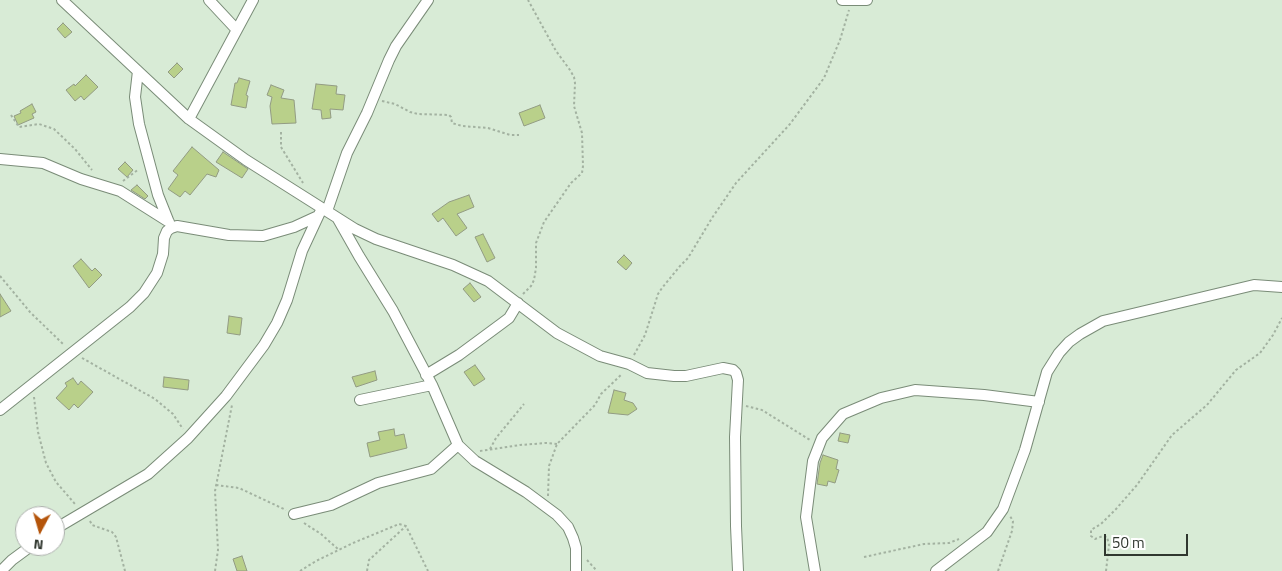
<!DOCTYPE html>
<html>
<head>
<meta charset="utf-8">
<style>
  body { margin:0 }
  #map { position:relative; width:1282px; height:571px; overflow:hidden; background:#d8ebd6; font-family:"Titillium Web",sans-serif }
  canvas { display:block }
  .north { position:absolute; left:15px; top:506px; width:50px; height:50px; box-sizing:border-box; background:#fff; border:1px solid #acafac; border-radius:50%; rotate:186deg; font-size:14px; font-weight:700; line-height:20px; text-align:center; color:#30372f }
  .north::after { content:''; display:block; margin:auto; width:18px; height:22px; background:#b4540a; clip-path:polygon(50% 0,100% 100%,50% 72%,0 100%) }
  .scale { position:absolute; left:1104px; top:534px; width:84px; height:22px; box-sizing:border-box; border:2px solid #30372f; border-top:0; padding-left:6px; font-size:15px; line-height:18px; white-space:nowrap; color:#30372f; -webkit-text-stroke:4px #fff; paint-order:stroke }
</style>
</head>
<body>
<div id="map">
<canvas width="1282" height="571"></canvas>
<div class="north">N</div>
<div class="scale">50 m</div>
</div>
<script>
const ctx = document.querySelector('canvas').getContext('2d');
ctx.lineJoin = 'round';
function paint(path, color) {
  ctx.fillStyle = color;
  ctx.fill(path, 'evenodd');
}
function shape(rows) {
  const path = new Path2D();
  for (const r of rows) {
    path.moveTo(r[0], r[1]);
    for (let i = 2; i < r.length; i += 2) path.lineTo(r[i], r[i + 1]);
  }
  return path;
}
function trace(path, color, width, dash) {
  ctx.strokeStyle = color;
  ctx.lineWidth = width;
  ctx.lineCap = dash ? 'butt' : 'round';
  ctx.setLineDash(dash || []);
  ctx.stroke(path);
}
const building = shape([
  [63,23,72,32,65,38,57,29,63,23],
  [177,63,183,69,174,78,168,72,177,63],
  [86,75,98,87,84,100,81,96,75,101,66,90,74,84,75,86,86,75],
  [239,78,250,81,246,95,248,96,246,108,231,105,235,83,237,83,239,78],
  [316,84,337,86,336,94,345,95,343,110,330,109,331,118,322,119,321,110,312,109,316,84],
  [271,85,284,90,281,98,294,100,296,123,272,124,270,106,272,97,267,95,271,85],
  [32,104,36,112,32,114,34,118,18,125,14,116,21,113,20,111,32,104],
  [540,105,545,118,524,126,519,113,540,105],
  [192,147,219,170,216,177,207,174,190,195,185,191,180,197,168,189,178,175,173,171,192,147],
  [223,152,248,169,242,178,216,162,223,152],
  [125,162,133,170,127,177,118,169,125,162],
  [137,185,148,196,145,199,131,190,137,185],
  [469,195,474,207,457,214,467,228,456,236,443,218,438,222,432,214,449,202,469,195],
  [483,234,495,258,487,262,475,237,483,234],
  [624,255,632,263,626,270,617,262,624,255],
  [81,259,92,271,95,268,102,275,89,288,73,266,81,259],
  [470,283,481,297,474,302,463,289,470,283],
  [0,294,11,311,0,317,0,294],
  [229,316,242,318,240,335,227,333,229,316],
  [475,365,485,379,474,386,464,372,475,365],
  [375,371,377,380,356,387,352,377,375,371],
  [164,377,189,380,188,390,163,387,164,377],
  [73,378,78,385,81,381,93,392,78,408,74,404,69,410,56,398,67,386,65,383,73,378],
  [614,390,626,393,624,400,633,403,637,409,628,415,608,413,614,390],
  [394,429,395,436,404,434,407,448,370,457,367,443,380,440,378,432,394,429],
  [840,433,850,435,848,443,838,441,840,433],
  [823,455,838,460,836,469,839,470,835,483,828,481,827,486,817,484,820,463,823,455],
  [242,556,247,571,237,571,233,559,242,556]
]);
paint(building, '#b9d08a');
trace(building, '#929b83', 1);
const street = shape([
  [62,0,189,119,246,160,355,229,376,239,453,265,488,281,557,333,600,356,629,364,647,373,674,376,686,376,723,368,733,370,736,373,738,380,735,437,736,526,738,571],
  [209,0,236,29],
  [842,0,867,0],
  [138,71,135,97,139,124,158,195,168,220],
  [189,119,253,0],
  [0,159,43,163,81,179,120,191,169,222],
  [327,211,347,153,367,113,389,60,396,46,428,0],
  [338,219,359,256,393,311,432,385,458,445,475,461,526,492,557,515,568,527,573,538,576,548,576,571],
  [426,375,459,355,501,324,509,318,518,303],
  [360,400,432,385],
  [0,410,130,307,144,293,157,273,163,254,164,238,167,231,171,228,177,226,229,235,263,236,294,227,318,216],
  [294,514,331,505,378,483,431,469,458,445],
  [55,529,148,474,188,438,226,396,264,345,277,323,287,300,302,251,322,208],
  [1,571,12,560,31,546],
  [815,571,806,517,813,461,822,438,843,414,881,398,915,390,984,395,1039,402],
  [936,571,987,532,1003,509,1025,450,1047,372,1059,353,1069,342,1080,334,1103,321,1254,285,1282,287]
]);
trace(street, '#7a8c78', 12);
trace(shape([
  [382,101,395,104,410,112,418,114,449,115,451,117,452,123,462,126,488,128,510,135,519,135],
  [11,115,19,127,39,124,54,129,75,149,92,170],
  [281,132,281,147,303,183],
  [123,181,139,169],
  [0,276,30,312,64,345],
  [523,294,531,286,534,280,536,268,536,243,544,222,571,183,582,173,583,166,582,133,574,106,575,83,574,77,570,70,556,51,528,0],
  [634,355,645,335,658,294,662,288,680,266,688,258,712,218,736,183,790,124,824,78,840,40,849,10],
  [82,358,155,399,173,414,183,429],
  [34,397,38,432,46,463,56,482,75,504],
  [746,406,762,410,810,440],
  [490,449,496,438,524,404],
  [480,451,520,445,546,443,557,444],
  [216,485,239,488,286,510],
  [548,496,549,466,557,444,595,405,601,394,622,374],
  [90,521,92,525,112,532,116,537,125,571],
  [304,523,321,534,339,550],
  [864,557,924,544,949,543,959,539],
  [587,560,597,571],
  [215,571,218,550,215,491,232,405],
  [300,571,316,561,353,543,399,524,406,526,428,571],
  [367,571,369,560,406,526],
  [998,571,1012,531,1013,521,1010,516],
  [1106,571,1109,545,1107,537,1103,536,1095,539,1091,536,1091,530,1101,524,1116,509,1137,485,1172,435,1207,405,1236,370,1260,353,1273,335,1282,318]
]), '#a3b2a1', 2, [2.5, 2.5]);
trace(street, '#fff', 10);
</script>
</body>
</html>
